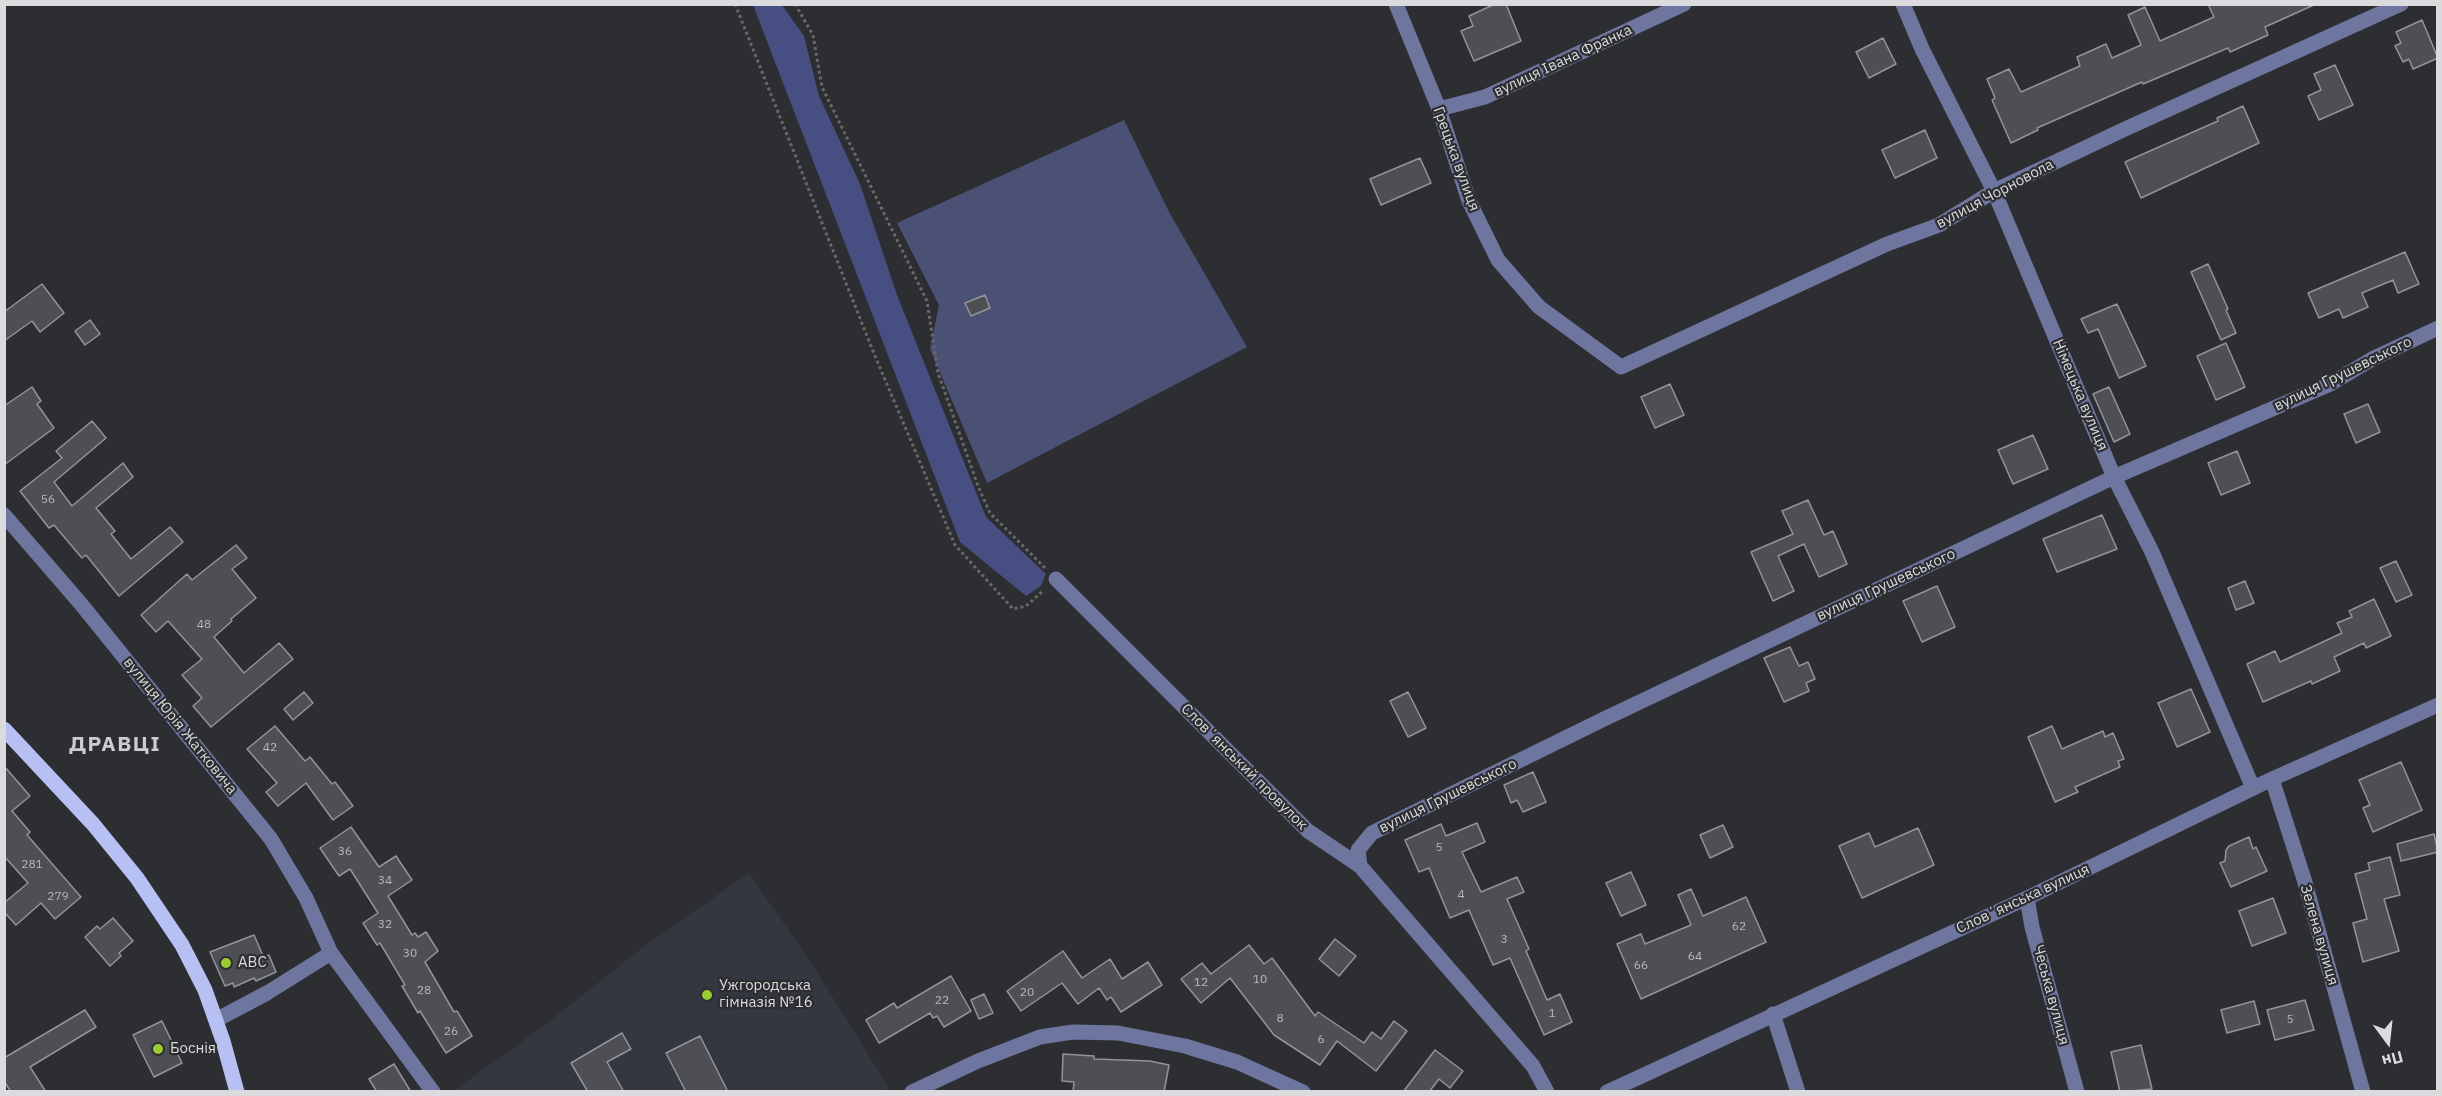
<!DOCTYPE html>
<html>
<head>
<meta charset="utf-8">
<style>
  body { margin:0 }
  #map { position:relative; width:2442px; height:1096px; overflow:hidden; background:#2d2e32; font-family:"IBM Plex Sans",sans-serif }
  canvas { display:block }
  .frame { position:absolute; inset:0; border:6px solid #dbdbde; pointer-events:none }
  .north { position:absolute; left:2358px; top:1012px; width:60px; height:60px; -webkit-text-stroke:4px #2d2e32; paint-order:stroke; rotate:165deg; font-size:16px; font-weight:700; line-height:24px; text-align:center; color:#dbdbde }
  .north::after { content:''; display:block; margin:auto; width:21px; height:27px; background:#dbdbde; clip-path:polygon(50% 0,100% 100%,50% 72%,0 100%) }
</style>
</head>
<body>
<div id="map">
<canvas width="2442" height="1096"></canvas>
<div class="frame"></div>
<div class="north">Пн</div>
</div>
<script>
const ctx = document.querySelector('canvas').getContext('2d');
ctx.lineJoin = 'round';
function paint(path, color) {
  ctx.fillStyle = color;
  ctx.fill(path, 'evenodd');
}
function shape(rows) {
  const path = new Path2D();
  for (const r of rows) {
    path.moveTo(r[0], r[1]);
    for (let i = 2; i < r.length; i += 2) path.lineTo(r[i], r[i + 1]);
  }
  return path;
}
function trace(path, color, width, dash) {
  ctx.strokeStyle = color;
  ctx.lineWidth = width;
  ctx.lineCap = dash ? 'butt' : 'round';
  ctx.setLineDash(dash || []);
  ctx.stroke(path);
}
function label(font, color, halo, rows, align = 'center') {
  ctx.font = font + ' "IBM Plex Sans",sans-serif';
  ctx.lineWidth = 4.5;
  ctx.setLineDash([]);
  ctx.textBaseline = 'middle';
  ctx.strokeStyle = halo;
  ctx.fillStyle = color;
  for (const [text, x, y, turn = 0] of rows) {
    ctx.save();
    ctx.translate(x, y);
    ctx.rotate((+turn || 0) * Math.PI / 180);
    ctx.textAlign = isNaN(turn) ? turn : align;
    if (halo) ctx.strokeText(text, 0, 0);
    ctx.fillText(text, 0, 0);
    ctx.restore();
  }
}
paint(shape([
  [749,873,814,967,889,1088,881,1092,452,1092,546,1024,647,944]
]), '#343640');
paint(shape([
  [1124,120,1169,212,1247,347,987,483,930,349,939,305,897,223]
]), '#4a5174');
paint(shape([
  [753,5,782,5,804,36,819,96,860,184,897,295,986,517,1046,574,1041,586,1026,596,960,542]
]), '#474e81');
const building = shape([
  [1495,4,1506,4,1521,41,1474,61,1461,31,1473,26,1469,16,1495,4],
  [2208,4,2316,4,2265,27,2268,35,2230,52,2228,48,2143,84,2142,82,2037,128,2038,130,2011,143,1992,100,1995,98,1987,79,2009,69,2021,92,2080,66,2077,57,2106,44,2112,58,2141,45,2128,15,2145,7,2160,41,2214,17,2208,4],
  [2422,20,2438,58,2413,69,2409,59,2403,62,2395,46,2401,43,2396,32,2422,20],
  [1883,38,1896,64,1869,78,1856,52,1883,38],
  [2335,65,2353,105,2319,120,2308,96,2321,90,2314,74,2335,65],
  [2243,106,2259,143,2141,198,2125,162,2218,121,2217,118,2243,106],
  [1925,130,1937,158,1895,178,1882,150,1925,130],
  [1420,158,1431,183,1381,205,1370,179,1420,158],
  [2405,252,2419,284,2398,293,2393,280,2362,293,2368,307,2343,318,2339,309,2319,318,2308,293,2405,252],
  [2208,264,2228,309,2226,310,2236,333,2221,340,2191,272,2208,264],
  [42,284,64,313,40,332,32,321,4,341,4,312,42,284],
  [985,295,990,308,971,316,965,303,985,295],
  [2117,304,2146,366,2119,378,2098,329,2088,333,2081,319,2117,304],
  [90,320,100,334,85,345,75,331,90,320],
  [2226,343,2245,387,2216,400,2197,356,2226,343],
  [1670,384,1684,415,1655,428,1641,397,1670,384],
  [32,387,41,401,37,404,54,428,4,465,4,406,32,387],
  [2109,387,2130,434,2114,442,2093,394,2109,387],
  [2368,404,2380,432,2356,443,2344,414,2368,404],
  [92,421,106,438,54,482,72,506,123,463,133,477,96,508,115,531,111,534,131,559,170,527,183,542,119,596,86,555,82,558,54,525,49,528,20,491,62,458,56,451,92,421],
  [2033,435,2048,469,2013,484,1998,450,2033,435],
  [2237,451,2250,483,2221,495,2208,463,2237,451],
  [1808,500,1824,535,1833,531,1847,564,1819,577,1804,544,1778,556,1794,591,1773,601,1751,552,1793,534,1782,511,1808,500],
  [2102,515,2117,549,2057,572,2043,539,2102,515],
  [236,545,247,558,232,569,256,598,231,619,232,621,214,637,244,673,279,643,293,659,211,727,193,706,202,698,182,675,202,659,168,621,156,632,141,615,187,574,192,580,236,545],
  [2396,561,2412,595,2396,602,2380,568,2396,561],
  [2245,581,2254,603,2236,610,2228,588,2245,581],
  [1937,586,1955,627,1922,642,1903,601,1937,586],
  [2374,599,2391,636,2366,648,2364,643,2334,657,2340,671,2312,684,2311,681,2263,702,2247,664,2275,651,2280,662,2342,633,2337,623,2352,617,2349,611,2374,599],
  [1790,647,1799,666,1808,662,1815,679,1806,683,1809,691,1784,702,1764,658,1790,647],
  [2191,689,2210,732,2177,747,2158,703,2191,689],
  [304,692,313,703,293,720,284,709,304,692],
  [1408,692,1426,728,1408,737,1390,701,1408,692],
  [275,726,305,761,310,757,332,784,335,782,353,806,333,820,306,783,278,806,266,792,277,783,247,749,275,726],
  [2052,726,2062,749,2103,731,2105,737,2113,733,2124,759,2118,761,2120,767,2075,787,2078,792,2055,802,2028,737,2052,726],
  [2401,762,2422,810,2373,832,2363,808,2370,805,2359,780,2401,762],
  [4,766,30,796,12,811,30,832,27,835,81,897,55,919,41,903,16,925,4,912,4,903,28,883,4,856,4,766],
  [1533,772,1546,802,1523,812,1517,800,1511,803,1504,785,1533,772],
  [1477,823,1485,842,1462,852,1481,892,1517,877,1524,892,1507,899,1529,949,1526,951,1547,1000,1560,994,1572,1022,1544,1035,1510,958,1493,965,1469,910,1450,918,1429,868,1419,872,1405,840,1441,824,1446,836,1477,823],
  [1723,825,1733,847,1710,858,1700,835,1723,825],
  [351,827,379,867,396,856,412,880,388,896,412,935,415,933,418,937,426,932,438,951,425,962,454,1012,457,1011,472,1036,446,1053,420,1011,418,1013,402,986,405,985,380,943,377,945,363,923,378,913,350,869,339,876,320,848,351,827],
  [1918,828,1934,865,1862,898,1839,846,1869,833,1875,847,1918,828],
  [2434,834,2438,852,2401,861,2397,844,2434,834],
  [2249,837,2253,849,2256,847,2267,871,2231,887,2220,863,2225,861,2226,850,2229,846,2249,837],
  [2390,857,2400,895,2384,899,2399,951,2363,962,2353,923,2367,919,2355,874,2370,870,2368,863,2390,857],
  [1631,872,1646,905,1621,916,1606,883,1631,872],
  [1691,889,1703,916,1746,897,1766,942,1641,999,1617,944,1641,934,1645,944,1691,925,1678,895,1691,889],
  [2273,898,2286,933,2252,946,2239,911,2273,898],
  [113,918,133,941,119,953,121,956,110,966,85,937,97,926,100,929,113,918],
  [254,935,264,958,269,955,276,972,256,981,254,978,234,987,233,983,225,986,210,952,254,935],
  [1335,939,1356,956,1339,976,1319,959,1335,939],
  [1249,945,1264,964,1272,958,1315,1016,1318,1012,1364,1043,1372,1032,1381,1039,1394,1021,1407,1031,1376,1071,1337,1041,1320,1065,1274,1035,1230,978,1201,1003,1181,979,1202,963,1211,974,1249,945],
  [1063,951,1082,978,1110,959,1122,979,1148,962,1162,985,1121,1012,1111,997,1107,1000,1099,988,1078,1004,1062,983,1021,1011,1007,991,1063,951],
  [951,976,971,1011,944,1027,937,1016,933,1018,930,1013,879,1043,866,1020,894,1003,897,1008,951,976],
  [984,994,993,1013,979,1019,971,1000,984,994],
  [2305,1000,2314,1030,2275,1040,2267,1010,2305,1000],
  [2254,1001,2260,1024,2227,1033,2221,1010,2254,1001],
  [85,1010,96,1027,30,1067,46,1092,11,1092,4,1081,4,1058,85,1010],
  [162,1021,182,1063,154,1077,133,1035,162,1021],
  [622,1033,631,1049,607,1062,624,1092,588,1092,571,1063,622,1033],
  [700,1036,728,1092,686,1092,666,1053,700,1036],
  [2141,1045,2152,1089,2120,1092,2111,1052,2141,1045],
  [1435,1050,1463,1071,1450,1088,1439,1079,1429,1092,1403,1092,1435,1050],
  [1063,1054,1094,1056,1094,1059,1150,1061,1169,1065,1164,1092,1073,1092,1074,1082,1062,1081,1063,1054],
  [394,1064,411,1092,377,1092,369,1079,394,1064]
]);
paint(building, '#4e4f54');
trace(building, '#93949a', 1.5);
trace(shape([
  [735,4,875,356,955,545,1013,609,1026,606,1044,590],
  [795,4,813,35,822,87,927,301,938,373,978,486,990,513,1046,569]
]), '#68686c', 3, [3, 3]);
trace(shape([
  [1396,4,1439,109,1469,201,1498,260,1539,307,1621,367,1887,244,1939,225,1994,191,2125,129,2401,4],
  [1903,4,1922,49,1994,191,2114,477,2152,552,2253,788],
  [1439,109,1485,97,1684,4],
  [4,515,81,604,271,839,306,898,331,953,433,1092],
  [1056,579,1308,831,1360,866,1533,1066,1547,1092],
  [2272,779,2304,879,2363,1092],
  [1360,866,1358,850,1372,833,1604,719,2114,477,2330,384,2374,358,2438,328],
  [2027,898,2032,927,2077,1092],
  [1773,1014,1798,1092],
  [216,1020,267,993,331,953],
  [912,1092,978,1061,1040,1037,1073,1032,1118,1033,1185,1046,1237,1062,1303,1092],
  [1607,1092,2027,898,2272,779,2438,705]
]), '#6e769f', 15);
trace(shape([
  [4,729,93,824,137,878,182,945,205,990,223,1041,237,1092]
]), '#b6c0f3', 15);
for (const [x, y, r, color] of [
  [226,963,6,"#9bcb33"],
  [707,995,6,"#9bcb33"],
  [158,1049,6,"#9bcb33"]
]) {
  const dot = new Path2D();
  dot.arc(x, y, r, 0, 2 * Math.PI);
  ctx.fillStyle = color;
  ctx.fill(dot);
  trace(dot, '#2d2e32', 2);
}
label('12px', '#b8b8bc', null, [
  ["56",48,500],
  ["48",204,625],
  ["42",270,748],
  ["5",1439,848],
  ["36",345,852],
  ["281",32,865],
  ["34",385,881],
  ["4",1461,895],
  ["279",58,897],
  ["32",385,925],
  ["62",1739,927],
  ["3",1504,940],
  ["30",410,954],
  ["64",1695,957],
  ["66",1641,966],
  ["10",1260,980],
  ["12",1201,983],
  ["28",424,991],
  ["20",1027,993],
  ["22",942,1001],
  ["1",1552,1014],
  ["8",1280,1019],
  ["5",2290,1020],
  ["26",451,1032],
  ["6",1321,1040]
]);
label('15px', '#dbdbde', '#2d2e32', [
  ["вулиця Івана Франка",1563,61,-25],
  ["Грецька вулиця",1456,159,70],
  ["вулиця Чорновола",1995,194,-28],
  ["вулиця Грушевського",2343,374,-26],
  ["Німецька вулиця",2080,395,67],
  ["вулиця Грушевського",1886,585,-25],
  ["вулиця Юрія Жатковича",180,726,51],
  ["Словʼянський провулок",1244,767,45],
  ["вулиця Грушевського",1448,796,-26],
  ["Словʼянська вулиця",2023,899,-25],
  ["Зелена вулиця",2319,935,74],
  ["Чеська вулиця",2051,995,75]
]);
label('15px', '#dbdbde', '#2d2e32', [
  ["ABC",238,963],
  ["Ужгородська",719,986],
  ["гімназія №16",719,1003],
  ["Боснія",170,1049]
], 'left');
ctx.letterSpacing = '1.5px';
label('bold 21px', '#caccd2', '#2d2e32', [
  ["ДРАВЦІ",115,745]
]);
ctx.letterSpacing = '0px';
</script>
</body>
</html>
